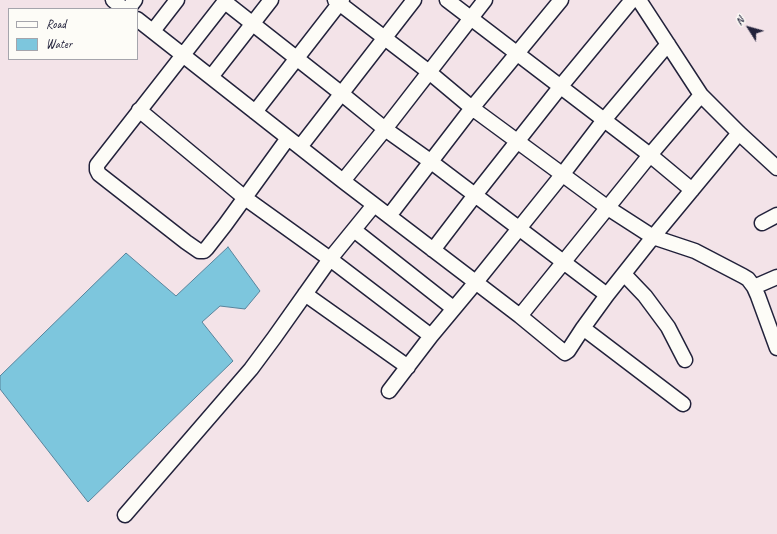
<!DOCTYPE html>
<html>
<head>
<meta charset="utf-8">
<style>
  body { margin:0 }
  #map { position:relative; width:777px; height:534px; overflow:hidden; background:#f3e3e8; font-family:Caveat,sans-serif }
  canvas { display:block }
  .legend { position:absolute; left:8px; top:8px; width:130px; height:52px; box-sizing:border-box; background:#fdfcf7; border:1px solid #a5a5ac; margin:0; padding:5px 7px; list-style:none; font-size:12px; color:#22223b }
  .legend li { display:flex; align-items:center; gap:8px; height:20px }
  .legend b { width:20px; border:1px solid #a5a5ac }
  .north { position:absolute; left:729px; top:8px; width:40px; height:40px; -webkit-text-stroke:3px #fdfcf7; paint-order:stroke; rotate:307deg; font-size:11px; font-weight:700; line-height:16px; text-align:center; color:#22223b }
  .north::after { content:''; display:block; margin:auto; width:14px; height:18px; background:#22223b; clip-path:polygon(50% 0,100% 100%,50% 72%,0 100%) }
</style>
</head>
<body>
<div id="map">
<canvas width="777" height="534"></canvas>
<ul class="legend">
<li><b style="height:5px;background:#fdfcf7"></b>Road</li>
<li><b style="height:11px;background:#7dc6dd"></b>Water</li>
</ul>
<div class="north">N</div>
</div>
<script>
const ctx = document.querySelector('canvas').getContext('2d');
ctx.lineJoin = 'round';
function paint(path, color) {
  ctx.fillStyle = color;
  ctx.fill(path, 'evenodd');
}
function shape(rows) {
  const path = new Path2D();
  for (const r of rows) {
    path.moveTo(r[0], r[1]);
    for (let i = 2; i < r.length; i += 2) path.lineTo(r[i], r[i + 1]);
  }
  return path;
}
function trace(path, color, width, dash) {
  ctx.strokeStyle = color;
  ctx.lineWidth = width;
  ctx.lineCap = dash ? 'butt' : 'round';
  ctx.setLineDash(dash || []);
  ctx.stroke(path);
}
const water = shape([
  [228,247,260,291,245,309,220,306,202,322,233,361,88,502,0,389,0,376,126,253,176,296,228,247]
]);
paint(water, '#7dc6dd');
trace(water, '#59849c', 1);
const minor = shape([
  [113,0,124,9],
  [226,0,97,165,97,170,99,174,186,242,199,251,204,251,207,248,225,225,288,138],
  [335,0,429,72,472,108,608,208,653,237,695,251,743,276,748,279,754,287,758,296,777,348],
  [447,0,650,155,692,190],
  [639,0,701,95,739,133,777,168],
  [225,2,342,94,385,129,430,161,607,295],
  [128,9,135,0],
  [137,19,343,181,520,316,565,353,568,351,583,328,607,295,653,237,739,133],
  [153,31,177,0],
  [211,77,271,0],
  [139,110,245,198,330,259,431,336],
  [255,112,342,0],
  [300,147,414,0],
  [343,181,385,129,485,0],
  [389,216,472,108,561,0],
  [762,223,777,215],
  [354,230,453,308],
  [433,250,475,195,561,86,632,0],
  [624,274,645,296,668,327,685,360],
  [754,287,777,277],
  [305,294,408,367],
  [520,316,650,155,701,95],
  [583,328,683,404],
  [389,391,431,336,476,282,562,175,604,120,668,44],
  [125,515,251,369,274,338,330,259,374,205]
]);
trace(minor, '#22223b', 17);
trace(minor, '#fdfcf7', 14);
</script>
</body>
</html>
